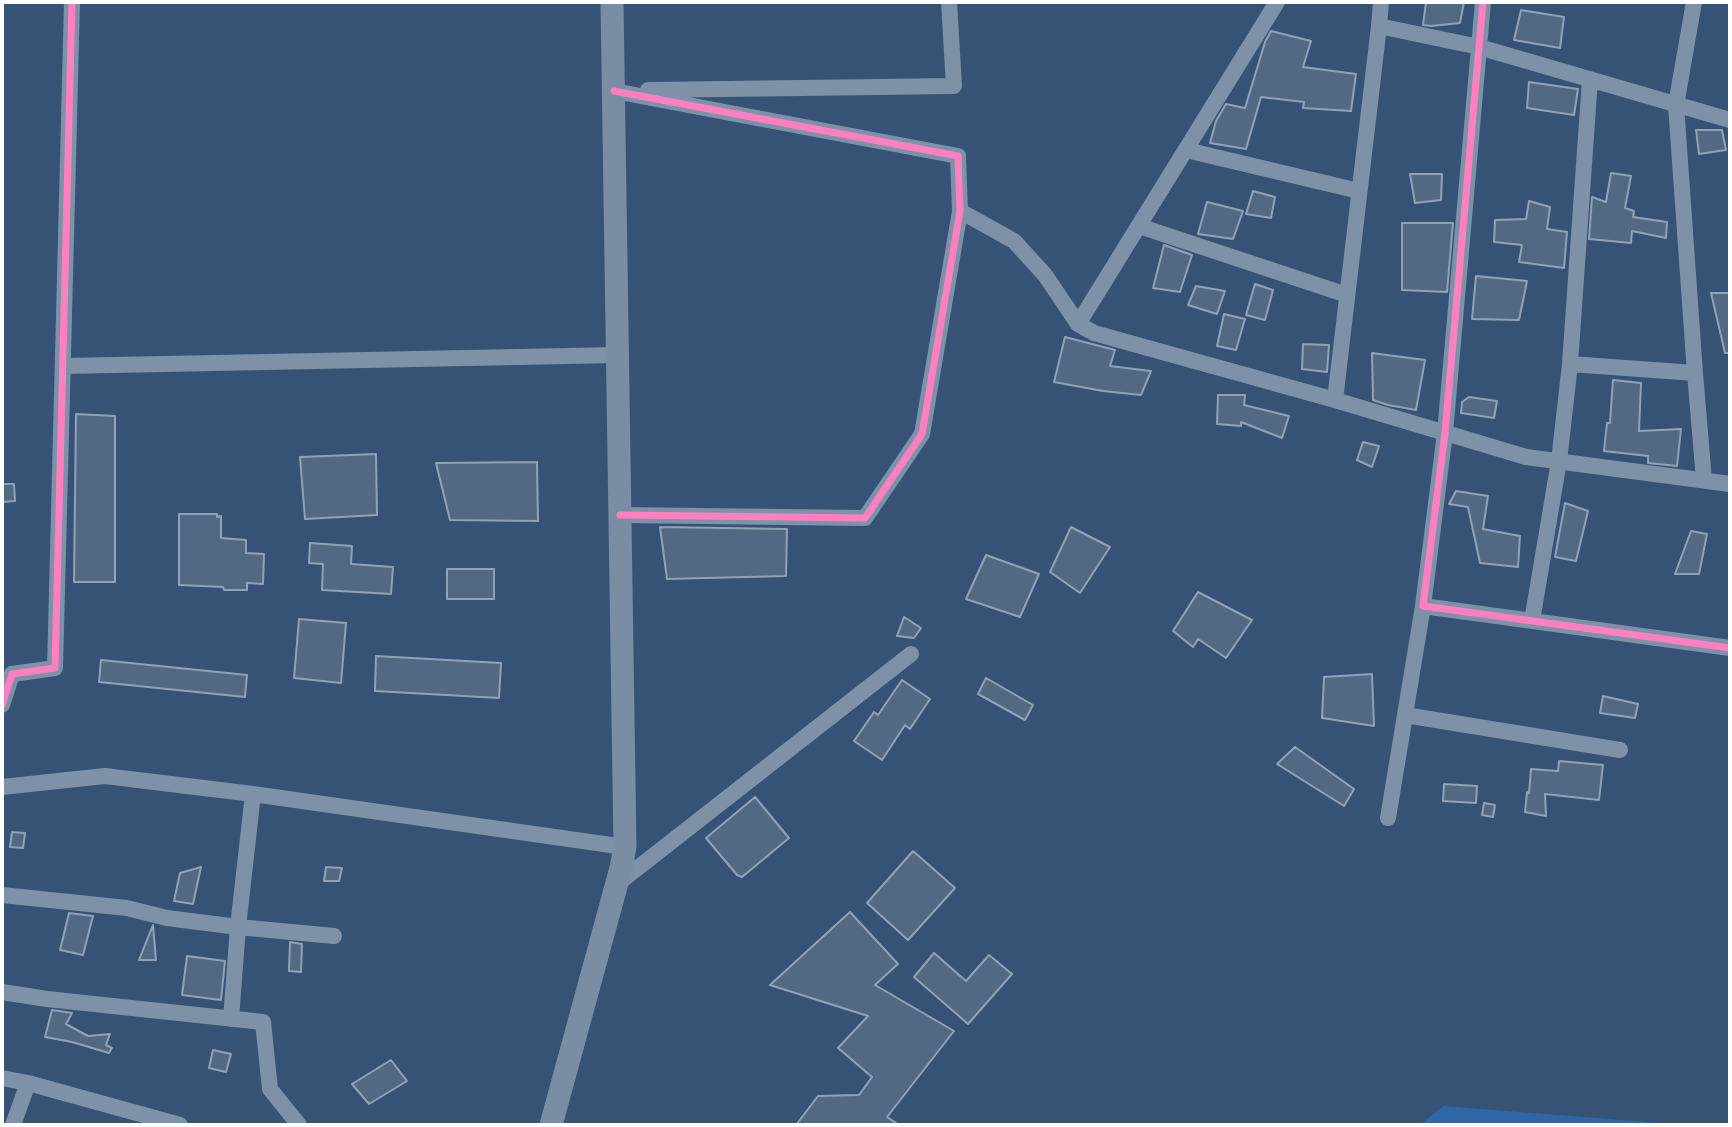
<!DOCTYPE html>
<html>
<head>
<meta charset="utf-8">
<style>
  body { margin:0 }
  #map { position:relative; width:1732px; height:1127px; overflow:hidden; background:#365274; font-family:"Fira Sans Condensed",sans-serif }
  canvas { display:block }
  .frame { position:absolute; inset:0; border:4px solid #fff; pointer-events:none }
</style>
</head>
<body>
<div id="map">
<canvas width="1732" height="1127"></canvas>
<div class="frame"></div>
</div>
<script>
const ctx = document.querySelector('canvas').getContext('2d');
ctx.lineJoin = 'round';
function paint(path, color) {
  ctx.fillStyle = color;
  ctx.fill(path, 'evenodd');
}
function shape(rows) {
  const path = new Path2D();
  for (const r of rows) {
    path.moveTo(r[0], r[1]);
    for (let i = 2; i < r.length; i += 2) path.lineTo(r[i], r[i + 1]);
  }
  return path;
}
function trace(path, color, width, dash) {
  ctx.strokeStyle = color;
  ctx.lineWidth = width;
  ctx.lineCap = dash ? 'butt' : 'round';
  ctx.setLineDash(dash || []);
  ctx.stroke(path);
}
paint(shape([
  [1443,1106,1686,1125,1420,1125]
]), '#2f66a5');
const building = shape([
  [1426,2,1464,2,1460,23,1431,26,1423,25,1426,2],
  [1521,10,1564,17,1560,48,1514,40,1521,10],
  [1271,31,1311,41,1303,67,1356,74,1351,111,1303,108,1304,102,1261,97,1246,149,1210,143,1216,121,1226,104,1245,108,1265,42,1271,31],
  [1529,82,1578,89,1574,115,1527,108,1529,82],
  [1696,130,1722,130,1726,150,1699,154,1696,130],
  [1611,173,1631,176,1625,208,1634,211,1633,217,1667,222,1666,238,1632,231,1631,243,1589,239,1592,197,1606,202,1611,173],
  [1410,174,1442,174,1441,200,1415,203,1410,174],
  [1253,191,1275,197,1271,218,1246,214,1253,191],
  [1529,201,1550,207,1547,229,1567,232,1564,268,1519,262,1522,245,1494,242,1495,220,1526,219,1529,201],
  [1207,202,1243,211,1233,239,1198,234,1207,202],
  [1402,223,1453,223,1447,292,1402,290,1402,223],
  [1164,245,1192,255,1180,292,1153,288,1164,245],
  [1476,276,1527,281,1519,320,1472,319,1476,276],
  [1255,284,1273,290,1265,320,1246,315,1255,284],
  [1196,286,1225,291,1217,314,1188,305,1196,286],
  [1711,293,1730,293,1730,353,1725,353,1711,293],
  [1224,314,1245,319,1236,350,1217,346,1224,314],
  [1065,337,1115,350,1110,366,1151,371,1141,395,1103,391,1054,382,1065,337],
  [1303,344,1329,345,1327,372,1302,369,1303,344],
  [1372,353,1425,360,1416,410,1388,405,1373,400,1372,353],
  [1613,380,1641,383,1639,431,1681,429,1677,466,1648,463,1648,456,1604,451,1607,423,1610,423,1613,380],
  [1218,395,1245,395,1244,405,1289,416,1282,438,1241,422,1241,426,1217,424,1218,395],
  [1469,397,1497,401,1494,418,1461,413,1462,402,1469,397],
  [76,414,115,416,115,582,74,582,76,414],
  [1363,442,1379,446,1372,467,1357,460,1363,442],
  [376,454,377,515,305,519,300,457,376,454],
  [537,462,538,521,450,520,436,463,537,462],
  [2,484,14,484,15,501,2,502,2,484],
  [1456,491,1488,496,1483,529,1520,536,1518,567,1480,563,1468,507,1449,504,1456,491],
  [1565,503,1588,511,1576,561,1555,557,1565,503],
  [179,514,217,514,217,517,221,516,221,538,246,540,246,553,264,554,263,584,247,583,247,590,224,590,223,587,179,585,179,514],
  [660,527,787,529,786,576,667,579,660,527],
  [1071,527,1110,547,1080,593,1050,572,1071,527],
  [1691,531,1707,534,1699,574,1675,574,1691,531],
  [310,543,352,546,351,564,393,567,391,594,322,590,323,564,309,563,310,543],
  [986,555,1039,574,1020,617,966,599,986,555],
  [447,569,494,569,494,599,447,599,447,569],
  [1198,592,1252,620,1226,658,1198,639,1193,647,1173,631,1198,592],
  [904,617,921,628,914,638,897,636,904,617],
  [299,619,346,623,341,683,294,678,299,619],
  [376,656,501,663,499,698,375,691,376,656],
  [101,660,247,675,245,697,99,682,101,660],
  [1372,674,1374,726,1322,718,1324,677,1372,674],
  [986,678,1033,705,1025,720,978,694,986,678],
  [902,680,930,699,910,729,905,725,882,760,854,741,874,712,878,715,902,680],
  [1603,696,1638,704,1635,718,1600,713,1603,696],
  [1295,747,1354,789,1344,806,1277,764,1295,747],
  [1559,761,1603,765,1599,800,1545,794,1546,816,1525,812,1527,792,1529,793,1531,769,1558,771,1559,761],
  [1444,784,1477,786,1476,803,1443,801,1444,784],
  [755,797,789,838,742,877,737,875,706,838,755,797],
  [1484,803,1495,805,1493,817,1482,815,1484,803],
  [12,832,25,833,23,848,10,847,12,832],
  [913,851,955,888,908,940,867,903,913,851],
  [201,867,193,904,174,901,180,873,201,867],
  [326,867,342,868,339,881,324,881,326,867],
  [850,912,898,964,875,985,954,1031,887,1117,899,1125,796,1125,818,1096,859,1095,872,1077,838,1048,868,1016,770,985,850,912],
  [69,913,93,916,83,955,60,950,69,913],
  [153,925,156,960,139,960,153,925],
  [290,942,302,944,301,972,289,971,290,942],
  [934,953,966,981,989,955,1012,974,968,1024,914,977,934,953],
  [187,956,225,961,221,1000,182,995,187,956],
  [52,1010,72,1013,66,1024,88,1036,110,1034,106,1045,112,1048,109,1053,72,1042,45,1037,52,1010],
  [213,1050,231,1054,226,1072,209,1068,213,1050],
  [391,1060,407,1081,369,1104,352,1084,391,1060]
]);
paint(building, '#526984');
trace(building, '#92a2b6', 2);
trace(shape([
  [1381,2,1379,26,1479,47,1730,120],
  [1483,2,1445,433,1423,606,1730,648],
  [1694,2,1676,105,1695,373,1704,480],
  [648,90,954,86,949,2],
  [614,91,958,156,960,211,922,434,865,518,620,515],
  [1186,150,1359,191],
  [960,211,1014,241,1045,275,1078,324,1094,333,1335,400,1526,457,1730,484],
  [1139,226,1347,295],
  [1078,324,1277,2],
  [1570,364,1695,373],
  [63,366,618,355],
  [1335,400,1379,26],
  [1532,621,1559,461,1570,364,1590,79],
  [2,705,12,674,55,668,72,2],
  [1405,715,1620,750],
  [2,787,105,776,253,794,625,847],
  [1388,818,1423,606],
  [616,885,911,654],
  [2,895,127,908,167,918,238,927,334,936],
  [2,992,47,999,263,1022,270,1089,299,1125],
  [231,1019,238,927,253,794],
  [2,1078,28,1083,13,1125],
  [28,1083,180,1125]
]), '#7d92a8', 16);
trace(shape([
  [551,1125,621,868,625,847,612,2]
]), '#798da4', 23);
trace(shape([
  [1483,2,1445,433,1423,606,1730,648],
  [614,91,958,156,960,211,922,434,865,518,620,515],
  [2,705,12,674,55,668,72,2]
]), '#ff80c0', 7);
</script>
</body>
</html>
